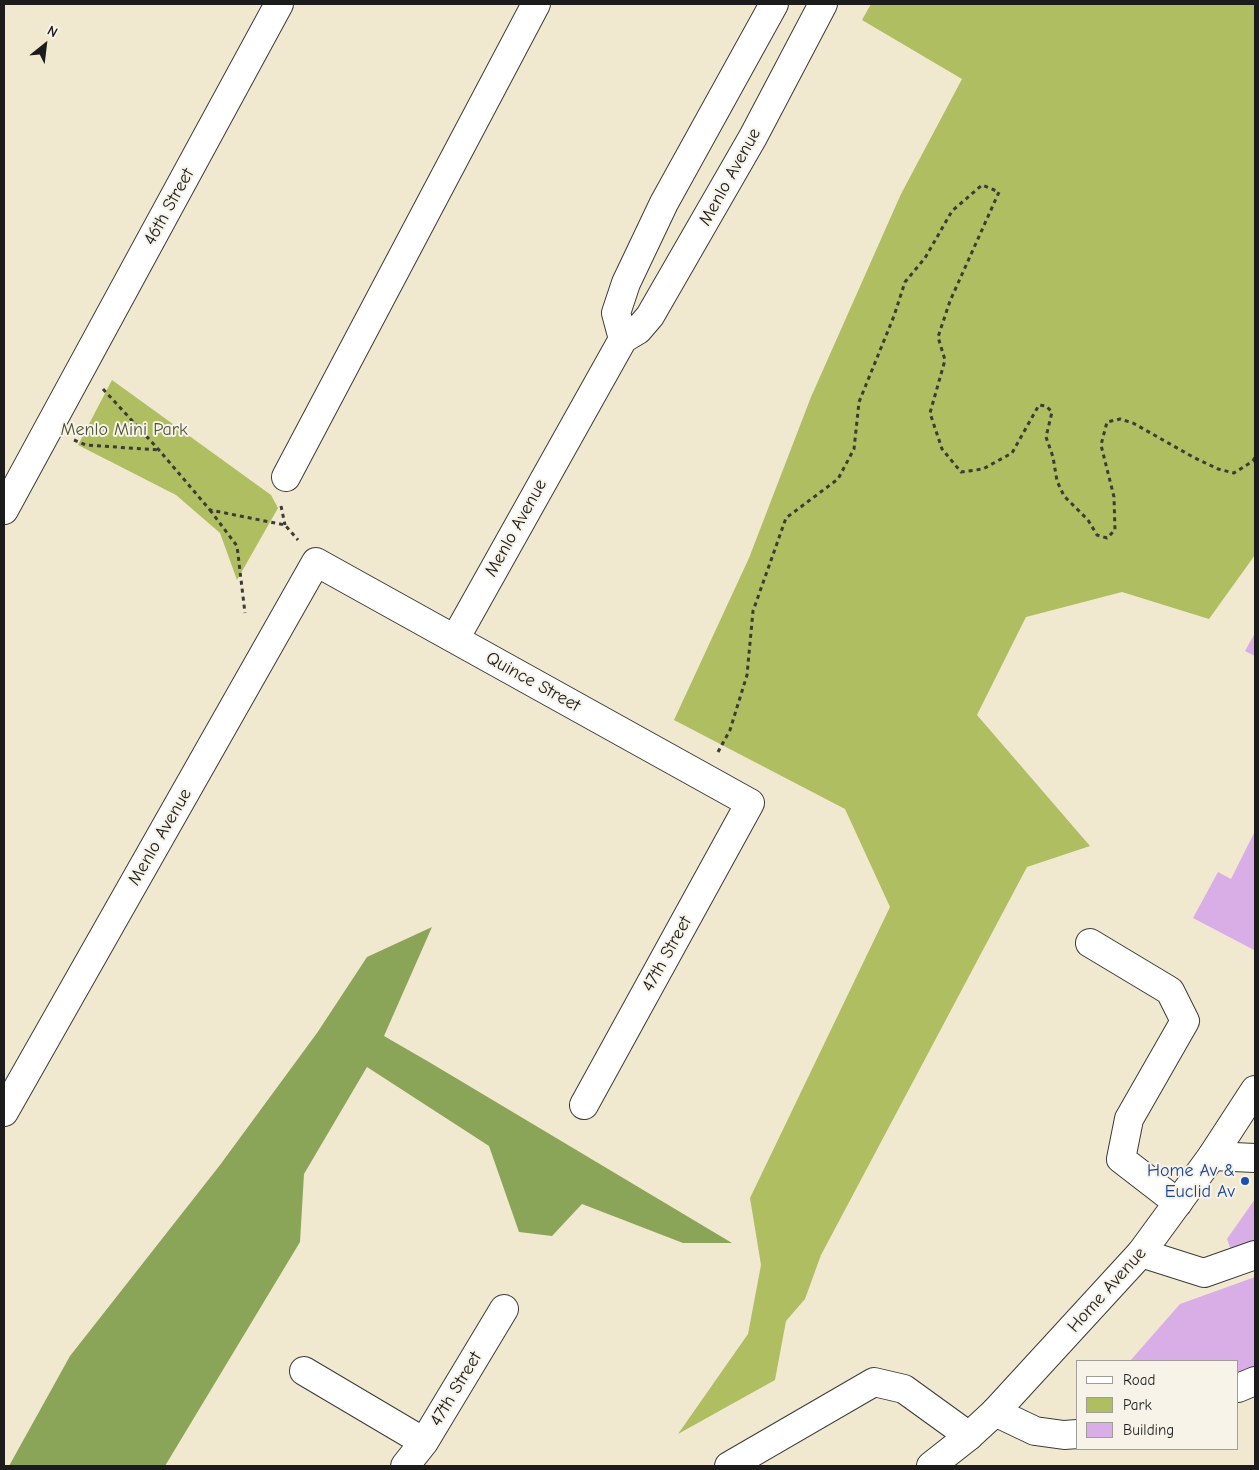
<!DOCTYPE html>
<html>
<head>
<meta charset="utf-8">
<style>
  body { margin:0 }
  #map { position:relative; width:1259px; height:1470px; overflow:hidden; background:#f1e8d0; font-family:"Comic Neue",sans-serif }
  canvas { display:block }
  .frame { position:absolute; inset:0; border:5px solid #1c1c1c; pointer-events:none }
  .legend { position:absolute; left:1076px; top:1360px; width:162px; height:90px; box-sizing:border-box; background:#f7f3e8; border:1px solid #9f9d96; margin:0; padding:6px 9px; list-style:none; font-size:15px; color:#1c1c1c }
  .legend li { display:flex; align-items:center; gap:10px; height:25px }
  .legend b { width:25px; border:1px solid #9f9d96 }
  .north { position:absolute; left:20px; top:20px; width:50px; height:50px; -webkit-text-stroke:4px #f7f3e8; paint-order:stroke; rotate:29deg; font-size:14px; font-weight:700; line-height:20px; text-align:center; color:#1c1c1c }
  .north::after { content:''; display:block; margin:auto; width:18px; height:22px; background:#1c1c1c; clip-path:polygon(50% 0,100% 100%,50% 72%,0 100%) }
</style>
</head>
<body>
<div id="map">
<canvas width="1259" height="1470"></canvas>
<div class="frame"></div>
<ul class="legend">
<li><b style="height:6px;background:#fff"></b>Road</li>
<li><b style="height:14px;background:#aebe61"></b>Park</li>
<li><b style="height:14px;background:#d9ade6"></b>Building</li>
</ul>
<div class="north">N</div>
</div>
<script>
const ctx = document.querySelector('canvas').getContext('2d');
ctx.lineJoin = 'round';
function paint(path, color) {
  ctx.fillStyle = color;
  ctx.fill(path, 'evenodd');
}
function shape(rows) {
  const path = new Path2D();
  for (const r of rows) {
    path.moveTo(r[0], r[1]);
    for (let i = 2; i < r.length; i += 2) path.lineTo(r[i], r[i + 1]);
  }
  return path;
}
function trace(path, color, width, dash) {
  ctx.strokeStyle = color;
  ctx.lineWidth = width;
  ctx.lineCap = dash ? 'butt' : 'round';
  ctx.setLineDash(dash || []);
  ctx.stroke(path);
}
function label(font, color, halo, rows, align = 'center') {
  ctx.font = font + ' "Comic Neue",sans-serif';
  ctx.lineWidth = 4;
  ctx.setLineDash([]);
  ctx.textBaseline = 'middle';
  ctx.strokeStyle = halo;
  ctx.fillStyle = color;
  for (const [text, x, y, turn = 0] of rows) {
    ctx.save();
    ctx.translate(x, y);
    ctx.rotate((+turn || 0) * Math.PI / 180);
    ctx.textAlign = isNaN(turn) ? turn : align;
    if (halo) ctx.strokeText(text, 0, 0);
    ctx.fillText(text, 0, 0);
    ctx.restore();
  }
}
paint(shape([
  [871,4,1255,4,1255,555,1209,619,1122,592,1026,617,977,715,1090,846,1027,867,821,1255,805,1299,786,1321,775,1380,678,1434,748,1334,761,1265,750,1198,890,907,845,809,674,720,749,558,811,397,901,194,962,79,862,20],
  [112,380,271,495,278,508,237,580,220,533,176,495,78,445]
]), '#aebe61');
paint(shape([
  [432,927,384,1036,429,1062,732,1243,683,1243,582,1204,552,1236,519,1232,489,1146,367,1067,304,1174,300,1242,165,1466,9,1466,70,1356,220,1165,317,1033,367,957]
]), '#8aa557');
paint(shape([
  [1255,633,1255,656,1245,651],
  [1255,831,1255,947,1254,950,1193,918,1218,872,1231,879],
  [1255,1199,1255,1245,1232,1253,1227,1239],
  [1255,1277,1255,1371,1238,1378,1238,1361,1130,1361,1180,1304]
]), '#d9ade6');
const minor = shape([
  [623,339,616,313,626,283,664,203,774,4],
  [286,477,536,4],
  [4,510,279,4],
  [455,639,623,339,638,330,650,316,753,137,823,4],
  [1090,943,1170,991,1185,1021,1129,1119,1121,1159,1178,1203],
  [4,1112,316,562,750,803,584,1105],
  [1212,1156,1255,1158],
  [1141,1253,1204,1273,1255,1255],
  [304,1371,424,1442],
  [1238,1388,1255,1381],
  [995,1412,1035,1431,1064,1435,1078,1434],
  [405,1466,424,1442,504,1309],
  [729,1466,874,1382,904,1389,969,1436]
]);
const major = shape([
  [931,1466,969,1436,995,1412,1141,1253,1212,1156,1255,1090]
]);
trace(minor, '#3c3b37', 30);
trace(major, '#3c3b37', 30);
trace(shape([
  [103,389,159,450,210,510,285,525,298,540],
  [74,440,86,445,159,450],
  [281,506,285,525],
  [210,510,237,546,245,613],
  [718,752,730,730,747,675,753,611,786,518,838,479,854,449,859,402,894,316,905,282,925,258,952,211,982,185,999,192,950,301,938,337,945,360,930,413,942,449,961,472,983,469,1012,453,1039,405,1046,406,1052,412,1046,437,1053,457,1057,481,1064,496,1088,520,1097,535,1107,538,1115,530,1114,497,1101,445,1107,422,1120,419,1133,423,1193,457,1218,469,1234,473,1253,461,1255,457]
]), '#3c3b37', 3, [4, 4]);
trace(minor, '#fff', 28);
trace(major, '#fff', 28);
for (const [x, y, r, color] of [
  [1245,1181,5,"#1a4fb4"]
]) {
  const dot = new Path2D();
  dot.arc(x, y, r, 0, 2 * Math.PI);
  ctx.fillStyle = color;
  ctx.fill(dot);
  trace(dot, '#f7f3e8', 2);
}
label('18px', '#1c1c1c', '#f7f3e8', [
  ["Menlo Avenue",730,177,-61],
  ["46th Street",169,207,-61],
  ["Menlo Avenue",516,528,-61],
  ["Quince Street",533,682,29],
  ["Menlo Avenue",160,837,-60],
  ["47th Street",667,954,-61],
  ["Home Avenue",1107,1290,-48],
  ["47th Street",456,1389,-59]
]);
label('18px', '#4f5534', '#f7f3e8', [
  ["Menlo Mini Park",124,430]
]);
label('18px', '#164399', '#f7f3e8', [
  ["Home Av &",1235,1171],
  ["Euclid Av",1235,1192]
], 'right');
</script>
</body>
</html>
